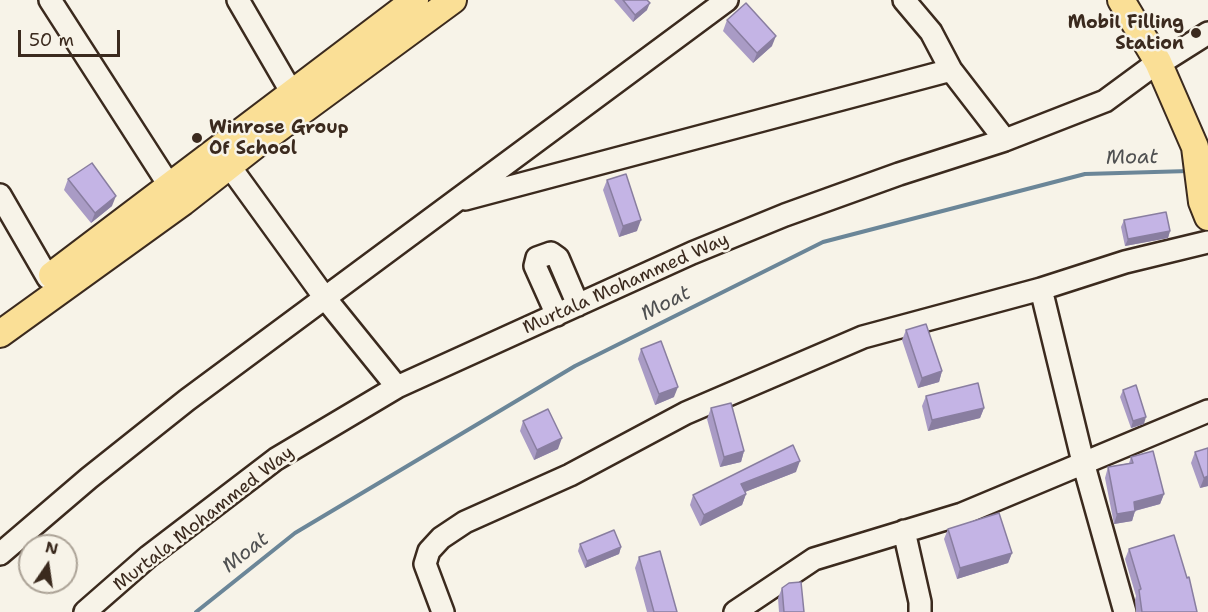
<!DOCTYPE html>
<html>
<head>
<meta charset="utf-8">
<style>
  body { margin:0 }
  #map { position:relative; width:1208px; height:612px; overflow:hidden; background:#f7f3e8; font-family:"Shantell Sans",sans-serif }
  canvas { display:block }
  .north { position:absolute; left:18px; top:534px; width:60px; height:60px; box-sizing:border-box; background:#f7f3e8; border:2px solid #aca397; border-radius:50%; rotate:13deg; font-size:16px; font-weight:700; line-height:24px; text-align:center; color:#3b2a1e }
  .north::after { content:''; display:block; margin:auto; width:21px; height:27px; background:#3b2a1e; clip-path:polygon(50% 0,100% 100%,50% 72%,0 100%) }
  .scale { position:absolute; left:18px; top:30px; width:102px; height:27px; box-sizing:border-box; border:3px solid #3b2a1e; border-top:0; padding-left:8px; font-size:18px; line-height:21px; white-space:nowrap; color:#3b2a1e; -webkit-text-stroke:4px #f7f3e8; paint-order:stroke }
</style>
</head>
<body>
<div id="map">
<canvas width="1208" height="612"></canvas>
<div class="north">N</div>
<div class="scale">50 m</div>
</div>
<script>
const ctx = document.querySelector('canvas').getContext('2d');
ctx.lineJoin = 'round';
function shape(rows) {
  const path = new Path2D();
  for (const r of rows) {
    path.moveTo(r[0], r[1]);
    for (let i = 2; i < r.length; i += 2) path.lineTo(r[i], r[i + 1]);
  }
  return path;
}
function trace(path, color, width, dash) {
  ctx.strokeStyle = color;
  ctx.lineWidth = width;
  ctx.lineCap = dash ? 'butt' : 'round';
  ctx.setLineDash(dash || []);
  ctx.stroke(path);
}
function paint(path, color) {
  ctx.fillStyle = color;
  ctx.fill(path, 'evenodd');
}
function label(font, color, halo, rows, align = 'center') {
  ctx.font = font + ' "Shantell Sans",sans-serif';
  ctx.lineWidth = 5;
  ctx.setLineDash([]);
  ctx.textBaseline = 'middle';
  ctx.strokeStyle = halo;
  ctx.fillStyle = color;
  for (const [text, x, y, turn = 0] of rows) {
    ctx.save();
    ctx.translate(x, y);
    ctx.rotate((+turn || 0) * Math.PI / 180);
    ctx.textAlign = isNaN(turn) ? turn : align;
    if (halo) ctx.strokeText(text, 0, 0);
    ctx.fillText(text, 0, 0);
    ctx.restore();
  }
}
trace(shape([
  [196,612,295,533,575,366,823,242,1085,174,1189,171]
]), '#6b8698', 4);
const minor = shape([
  [50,0,169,185],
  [238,0,292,93],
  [904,0,931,32,951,70,1005,140],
  [220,153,325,298,397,387],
  [0,195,48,278],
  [465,199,951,70],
  [1041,289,1083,462,1125,612],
  [557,315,535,266,537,258,551,253,558,258,578,305],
  [904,531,920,602,920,612],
  [0,554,89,478,187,400,727,0],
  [85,612,149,556,276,459,397,387,692,253,785,215,899,174,1005,140,1105,101,1158,62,1167,59,1208,33],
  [443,612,425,564,429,551,441,538,465,522,570,475,686,413,863,337,1041,289,1125,262,1208,242],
  [735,612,814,559,962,514,1208,411]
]);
const major = shape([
  [1121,0,1158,62,1195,147,1202,202,1208,217],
  [52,275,415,0],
  [0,334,183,202,257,144,453,0]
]);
trace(minor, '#3b2a1e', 26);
trace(major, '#3b2a1e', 30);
trace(minor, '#f7f3e8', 21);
trace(major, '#fadf96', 26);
paint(shape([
  [614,0,647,0,647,10,633,22],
  [727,20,772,46,753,63,723,31],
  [68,179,112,206,91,223,64,190],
  [607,180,637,231,619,237,603,190],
  [1124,220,1170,231,1168,238,1125,246,1121,227],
  [906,330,942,371,939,382,918,388,902,340],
  [641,349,674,397,655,405,638,359],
  [1123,390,1144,424,1131,428,1120,397],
  [926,396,984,408,980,418,928,431,922,406],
  [711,408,744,451,741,462,720,467,707,419],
  [523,421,558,449,534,460,520,431],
  [1195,452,1208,486,1200,488,1191,463],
  [1131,457,1164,494,1160,504,1135,511,1132,521,1114,524,1105,478,1108,467,1129,463],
  [796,472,745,492,746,494,742,505,700,526,690,505,693,495],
  [948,529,1012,553,1008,563,957,579,944,539],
  [580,544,621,547,619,554,585,568,578,551],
  [1129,549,1197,612,1136,612,1135,600,1136,596,1125,559],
  [639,557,677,612,647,612,635,568],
  [782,588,804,612,779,612,778,598]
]), '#a99bc5');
paint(shape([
  [650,3,647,10,633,22,635,15],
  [776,36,772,46,753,63,757,53],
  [116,196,112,206,91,223,95,213],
  [641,220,637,231,619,237,623,226],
  [1170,231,1168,238,1125,246,1128,239],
  [942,371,939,382,918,388,922,378],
  [678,387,674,397,655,405,659,394],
  [984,408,980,418,928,431,932,420],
  [1146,417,1144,424,1131,428,1133,421],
  [562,438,558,449,534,460,537,450],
  [744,451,741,462,720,467,724,457],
  [800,461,796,472,737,495,741,484],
  [1208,476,1208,486,1200,488,1204,478],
  [746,494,742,505,700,526,704,515],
  [1164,494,1160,504,1134,511,1135,511,1132,521,1114,524,1117,514,1134,502],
  [621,547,619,554,585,568,587,561],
  [1012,553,1008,563,957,579,960,568]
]), '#897ea0');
const building = shape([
  [623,0,647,0,650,3,635,15,623,0],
  [746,3,776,36,757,53,727,20,746,3],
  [92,163,116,196,95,213,68,179,92,163],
  [626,174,641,220,623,226,607,180,626,174],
  [1166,212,1170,231,1128,239,1124,220,1166,212],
  [926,324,942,371,922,378,906,330,926,324],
  [661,341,678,387,659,394,641,349,661,341],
  [978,383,984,408,932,420,926,396,978,383],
  [1136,385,1146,417,1133,421,1123,390,1136,385],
  [731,403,744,451,724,457,711,408,731,403],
  [548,409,562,438,537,450,523,421,548,409],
  [793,445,800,461,741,484,746,494,704,515,693,495,793,445],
  [1208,448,1208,476,1204,478,1195,452,1208,448],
  [1153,451,1164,494,1134,502,1135,511,1117,514,1108,467,1133,463,1131,457,1153,451],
  [999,513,1012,553,960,568,948,529,999,513],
  [614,530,621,547,587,561,580,544,614,530],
  [1174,535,1187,578,1189,577,1197,612,1142,612,1139,590,1141,589,1129,549,1174,535],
  [660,551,677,612,654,612,639,557,660,551],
  [801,582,804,612,784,612,782,588,789,583,801,582]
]);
paint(building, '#c4b4e5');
trace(building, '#897ea0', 1.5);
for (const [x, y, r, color] of [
  [1196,33,6,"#3b2a1e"],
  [197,138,6,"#3b2a1e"]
]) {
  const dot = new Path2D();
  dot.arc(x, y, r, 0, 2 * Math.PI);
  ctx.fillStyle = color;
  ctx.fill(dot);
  trace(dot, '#f7f3e8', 2);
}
label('bold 18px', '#3b2a1e', '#f7f3e8', [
  ["Mobil Filling",1184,23],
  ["Station",1184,44],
  ["Winrose Group",209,128,"left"],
  ["Of School",209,149,"left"]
], 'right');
label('18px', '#3b2a1e', '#f7f3e8', [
  ["Murtala Mohammed Way",626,284,-24],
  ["Murtala Mohammed Way",204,519,-38]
]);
label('italic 20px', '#4f5051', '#f7f3e8', [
  ["Moat",1132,158,-1],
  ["Moat",666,304,-27],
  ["Moat",246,553,-38]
]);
</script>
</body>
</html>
